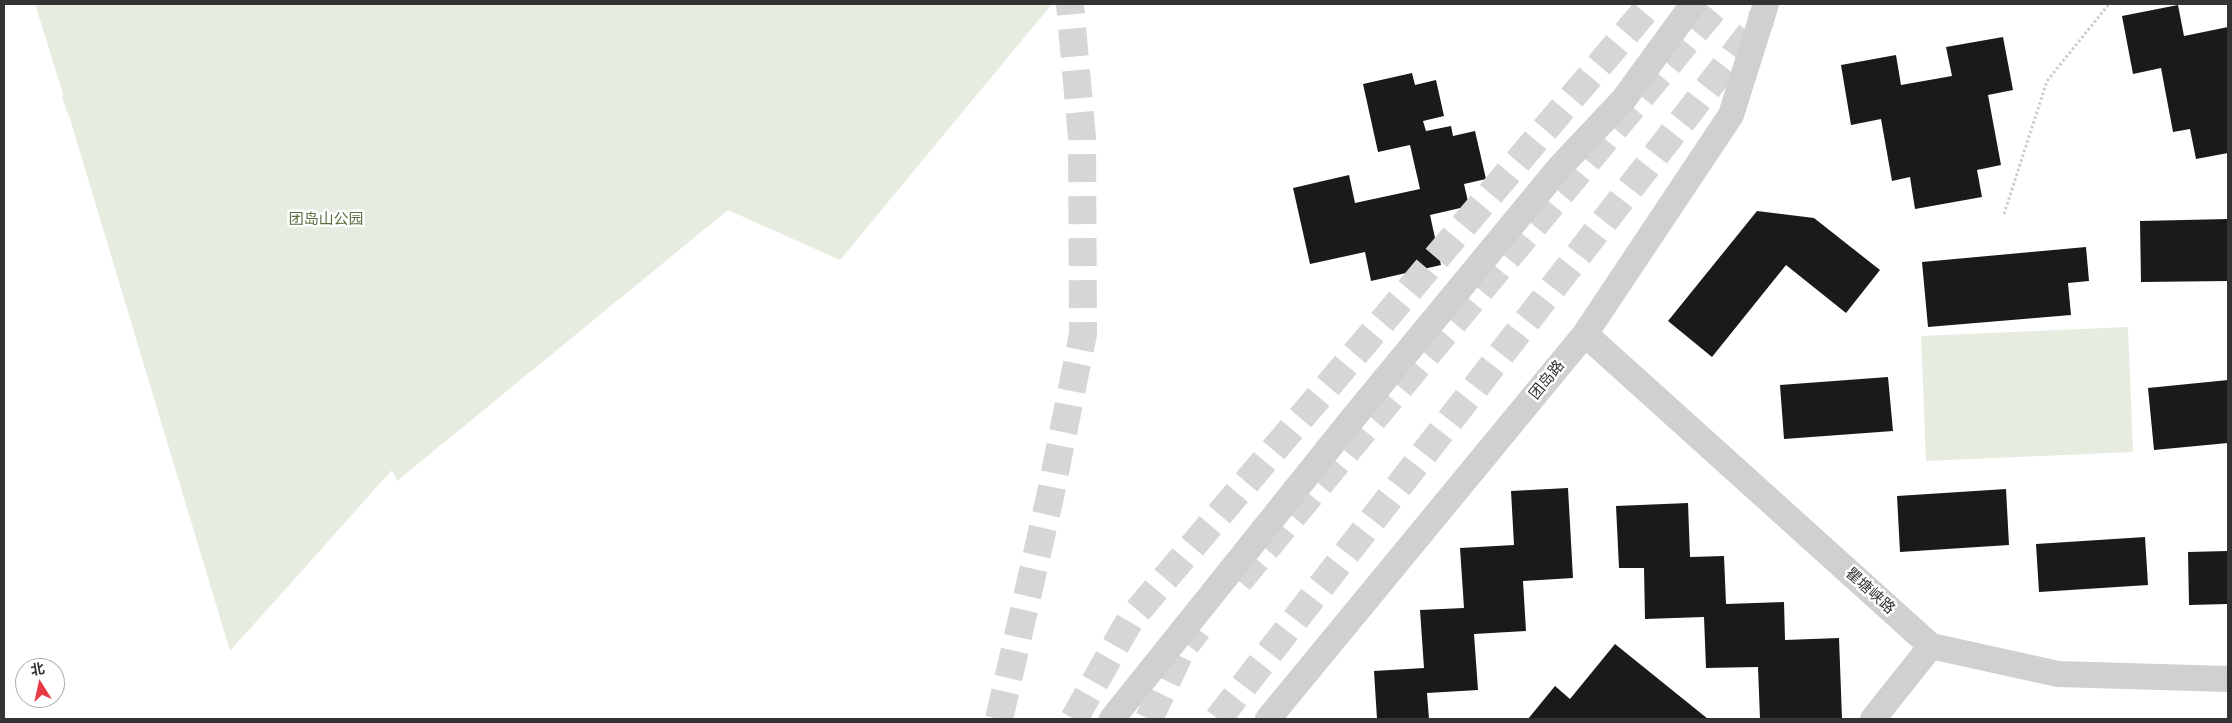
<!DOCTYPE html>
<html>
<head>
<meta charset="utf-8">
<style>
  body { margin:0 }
  #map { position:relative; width:2232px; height:723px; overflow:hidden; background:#fff; font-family:Mulish,"Noto Sans SC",sans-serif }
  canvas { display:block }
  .frame { position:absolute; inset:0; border:5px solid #333; pointer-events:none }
  .north { position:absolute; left:15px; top:658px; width:50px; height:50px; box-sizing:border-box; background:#fff; border:1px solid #adadad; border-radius:50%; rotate:350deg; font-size:14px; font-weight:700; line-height:20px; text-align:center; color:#333 }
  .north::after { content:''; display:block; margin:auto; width:18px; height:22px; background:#e63946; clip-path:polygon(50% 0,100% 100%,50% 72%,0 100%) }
</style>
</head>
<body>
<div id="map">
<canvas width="2232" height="723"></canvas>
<div class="frame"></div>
<div class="north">北</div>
</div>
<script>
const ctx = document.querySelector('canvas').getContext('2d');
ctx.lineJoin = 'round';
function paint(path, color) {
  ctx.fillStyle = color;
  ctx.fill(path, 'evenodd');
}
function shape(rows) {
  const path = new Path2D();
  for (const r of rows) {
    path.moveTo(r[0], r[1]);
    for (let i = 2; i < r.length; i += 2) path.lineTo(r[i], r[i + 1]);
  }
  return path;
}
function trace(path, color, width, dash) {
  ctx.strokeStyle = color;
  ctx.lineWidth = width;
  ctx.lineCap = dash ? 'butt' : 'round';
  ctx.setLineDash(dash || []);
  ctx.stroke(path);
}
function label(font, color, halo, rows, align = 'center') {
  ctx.font = font + ' Mulish,"Noto Sans SC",sans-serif';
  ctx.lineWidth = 5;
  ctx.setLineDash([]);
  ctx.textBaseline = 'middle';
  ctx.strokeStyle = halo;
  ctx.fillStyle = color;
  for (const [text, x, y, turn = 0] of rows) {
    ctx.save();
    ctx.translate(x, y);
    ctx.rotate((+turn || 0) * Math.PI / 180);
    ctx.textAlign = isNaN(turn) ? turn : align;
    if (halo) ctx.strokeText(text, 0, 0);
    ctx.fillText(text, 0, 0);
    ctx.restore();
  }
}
paint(shape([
  [35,4,1052,4,840,260,728,210,397,481,392,470,230,651,71,122,62,98,63,94],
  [2128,327,2133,452,1926,461,1921,336]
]), '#e6ecdf');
paint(shape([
  [2178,5,2184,36,2228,27,2228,153,2196,159,2190,129,2173,132,2161,68,2133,74,2122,16],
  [2003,37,2013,90,1988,95,2001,165,1977,170,1982,197,1915,209,1910,177,1892,181,1881,119,1851,125,1841,65,1896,55,1901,85,1952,76,1946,47],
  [1412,73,1415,85,1436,80,1444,116,1423,121,1426,131,1451,126,1453,136,1475,131,1486,179,1464,184,1469,206,1430,215,1441,265,1371,281,1365,252,1310,264,1293,188,1349,175,1355,203,1420,189,1410,145,1378,152,1363,84],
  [1757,211,1814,218,1880,270,1846,313,1786,265,1712,357,1668,321],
  [2228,219,2228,281,2141,282,2140,221],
  [2086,247,2089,281,2068,283,2071,315,1928,327,1922,262],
  [1888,377,1893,431,1784,439,1780,385],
  [2228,380,2228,443,2154,450,2148,388],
  [1568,488,1573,578,1523,581,1526,631,1474,634,1478,690,1427,693,1429,719,1377,719,1374,671,1424,668,1420,610,1464,608,1460,548,1514,545,1511,491],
  [2006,489,2009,545,1900,552,1897,496],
  [1688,503,1690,557,1724,556,1726,604,1784,602,1785,640,1839,638,1842,718,1760,719,1758,667,1706,668,1704,617,1645,619,1644,568,1619,568,1616,506],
  [2145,537,2148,585,2039,592,2036,544],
  [2228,551,2228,604,2189,605,2188,552],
  [1615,644,1708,719,1528,719,1555,686,1570,699]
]), '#1a1a1a');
trace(shape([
  [1239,581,1718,4],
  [999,719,1050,497,1083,334,1082,138,1070,4],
  [1074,719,1130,620,1651,4],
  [1149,719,1181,651,1198,629],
  [1218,719,1763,17]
]), '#d6d6d6', 28, [28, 14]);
trace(shape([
  [2004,214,2047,81,2109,4]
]), '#cdcdcd', 3, [2.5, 2.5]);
trace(shape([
  [1585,334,1931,646,2058,674,2228,679],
  [1112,719,1353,418,1559,168,1624,99,1693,4],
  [1268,719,1585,334,1731,115,1766,4],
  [1873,719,1931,646]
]), '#d0d0d0', 26);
label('15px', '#56703f', '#fff', [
  ["团岛山公园",326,219]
]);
label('15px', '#333', '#fff', [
  ["团岛路",1547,380,-51],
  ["瞿塘峡路",1870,591,42]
]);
</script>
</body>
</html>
